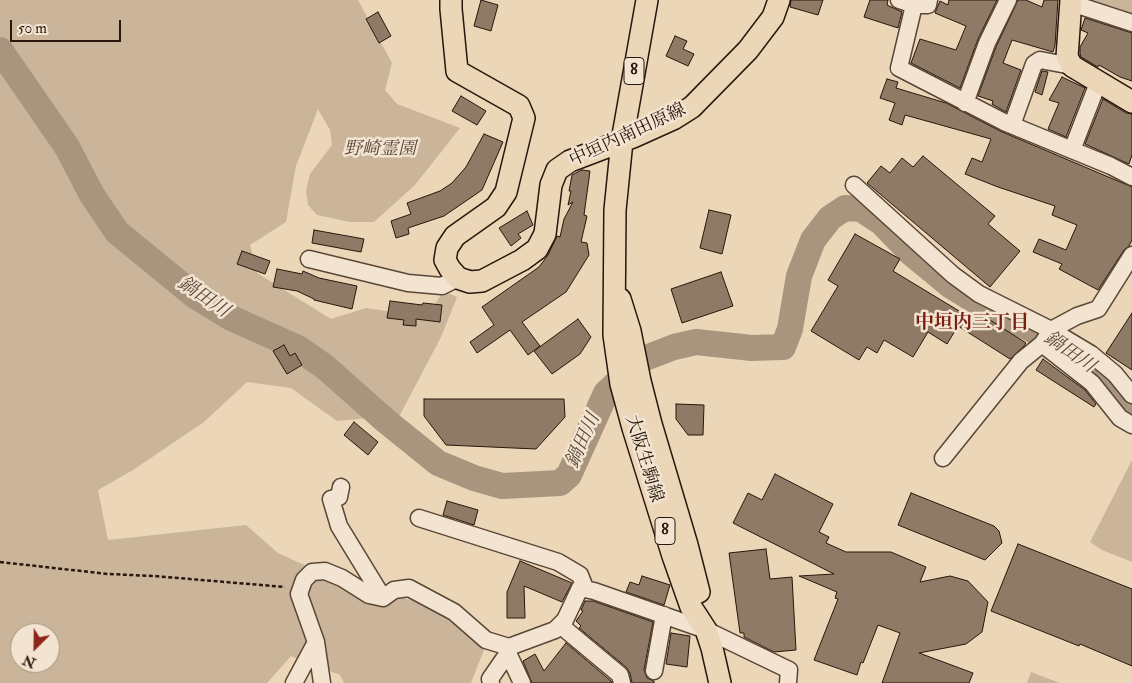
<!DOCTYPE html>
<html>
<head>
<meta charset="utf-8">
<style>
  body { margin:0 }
  #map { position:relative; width:1132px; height:683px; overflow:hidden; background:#ebd6b8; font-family:"IM FELL Double Pica",serif }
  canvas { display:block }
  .north { position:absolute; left:10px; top:623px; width:50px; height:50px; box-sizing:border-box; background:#f2e4d1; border:1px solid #a29282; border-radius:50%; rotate:203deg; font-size:14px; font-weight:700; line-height:20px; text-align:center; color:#29160c }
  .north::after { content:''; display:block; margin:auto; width:18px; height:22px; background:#8f2418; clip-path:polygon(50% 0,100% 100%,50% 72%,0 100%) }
  .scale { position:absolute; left:10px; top:20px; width:111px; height:22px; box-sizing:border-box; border:2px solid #29160c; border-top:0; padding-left:6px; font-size:15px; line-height:18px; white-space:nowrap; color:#29160c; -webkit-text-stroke:4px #f2e4d1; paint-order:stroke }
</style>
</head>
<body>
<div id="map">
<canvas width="1132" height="683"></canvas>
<div class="north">N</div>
<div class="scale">50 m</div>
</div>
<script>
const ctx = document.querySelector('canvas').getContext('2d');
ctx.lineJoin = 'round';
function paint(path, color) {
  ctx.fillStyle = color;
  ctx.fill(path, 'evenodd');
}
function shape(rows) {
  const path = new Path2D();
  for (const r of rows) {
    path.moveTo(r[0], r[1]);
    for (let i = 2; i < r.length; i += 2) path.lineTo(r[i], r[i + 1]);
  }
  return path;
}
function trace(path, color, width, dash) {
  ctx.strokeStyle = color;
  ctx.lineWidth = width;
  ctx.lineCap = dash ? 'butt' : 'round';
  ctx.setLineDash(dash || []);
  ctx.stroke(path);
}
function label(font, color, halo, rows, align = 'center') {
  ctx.font = font + ' "IM FELL Double Pica","Noto Serif JP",serif';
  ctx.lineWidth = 5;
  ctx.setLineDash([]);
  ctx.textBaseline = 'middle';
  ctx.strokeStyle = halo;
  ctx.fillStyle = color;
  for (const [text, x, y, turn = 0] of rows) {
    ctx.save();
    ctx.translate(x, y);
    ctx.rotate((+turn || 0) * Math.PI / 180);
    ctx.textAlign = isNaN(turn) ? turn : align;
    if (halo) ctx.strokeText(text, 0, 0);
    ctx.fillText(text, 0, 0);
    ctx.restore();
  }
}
paint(shape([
  [0,0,358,0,392,63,385,90,397,104,460,128,415,185,374,222,350,222,317,215,308,205,306,190,310,174,332,145,330,130,318,109,296,166,286,222,250,245,257,273,331,319,366,308,428,317,443,291,457,297,441,337,400,415,337,421,291,388,247,382,204,422,133,470,98,490,108,540,246,525,278,553,337,580,429,605,485,647,471,683,344,683,340,675,291,656,267,683,0,683],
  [20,633,50,633,50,663,20,663],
  [1092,0,1132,0,1132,17],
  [1132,460,1132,562,1102,550,1090,542],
  [1031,672,1060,683,1027,683]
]), '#cab59b');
trace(shape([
  [0,50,67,147,92,195,117,232,195,296,231,318,298,348,325,367,386,421,438,463,474,478,502,486,560,483,569,475,606,393,643,359,674,347,696,342,752,348,783,347,790,329,799,276,813,240,830,218,845,208,861,209,882,223,911,253,951,286,982,305,1059,343,1093,368,1132,410]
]), '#a9957e', 26);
const building = shape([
  [481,0,498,5,491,31,474,26,481,0],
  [791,0,823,0,818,15,790,7,791,0],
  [870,0,888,0,887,5,902,12,898,28,864,17,870,0],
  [949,0,997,0,978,39,960,88,911,63,920,39,956,50,966,26,935,13,940,1,948,5,949,0],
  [1018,0,1026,0,1042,7,1044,0,1058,0,1055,45,1053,52,1012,40,1003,63,1021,70,1006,112,992,104,993,101,978,96,996,47,1018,0],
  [378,12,391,36,379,43,366,19,378,12],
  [1085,18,1132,33,1132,81,1120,77,1099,65,1098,67,1081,57,1080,54,1080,47,1088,33,1081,30,1085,18],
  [675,36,687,41,683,49,694,54,688,66,666,56,675,36],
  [1042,71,1048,72,1042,95,1035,92,1042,71],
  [1062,77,1085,88,1066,137,1048,129,1059,103,1049,100,1062,77],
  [887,79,898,82,896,88,946,103,1000,131,1132,187,1132,240,1129,246,1124,250,1098,290,1059,269,1062,264,1033,252,1039,239,1066,250,1077,225,1052,215,1055,206,998,187,965,174,972,158,982,162,991,139,905,115,902,125,889,120,895,103,880,98,887,79],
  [461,96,486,111,477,125,452,111,461,96],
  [1103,99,1126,113,1132,114,1132,155,1129,164,1085,144,1103,99],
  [484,134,503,142,482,190,444,216,408,228,409,234,396,238,391,221,411,214,407,203,440,191,452,183,466,167,484,134],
  [923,156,995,216,988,224,1020,251,990,287,867,183,881,166,890,173,902,158,913,167,923,156],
  [582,170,590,171,584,215,587,216,581,242,587,243,589,255,566,292,522,322,540,346,528,355,510,330,477,353,470,342,494,325,482,307,539,267,548,255,557,236,560,237,564,219,573,202,568,205,571,191,569,191,572,175,582,170],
  [709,210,731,215,722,254,700,248,709,210],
  [527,211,533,225,518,234,521,238,511,246,499,228,527,211],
  [314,230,364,239,361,252,312,243,314,230],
  [855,234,900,259,893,271,974,320,979,313,1026,343,1024,346,1010,359,958,326,947,344,928,332,913,357,884,340,877,353,867,347,859,360,811,331,838,286,828,280,855,234],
  [242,251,270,261,265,274,237,264,242,251],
  [277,269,302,274,303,271,319,278,357,286,352,309,314,300,314,299,297,291,273,287,277,269],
  [721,272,733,306,682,323,671,289,721,272],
  [390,301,422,305,423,303,442,305,440,322,416,319,416,326,403,325,404,320,387,318,390,301],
  [1132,313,1132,370,1106,353,1132,313],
  [578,319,591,337,580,354,552,374,534,351,578,319],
  [284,345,290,356,295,353,302,365,287,374,273,351,284,345],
  [1043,359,1085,390,1096,404,1094,407,1036,370,1043,359],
  [424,399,564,399,565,417,536,449,446,445,424,416,424,399],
  [676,404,704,405,703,435,688,435,676,419,676,404],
  [354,422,378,442,368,455,344,435,354,422],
  [775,474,833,504,819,532,829,537,826,543,846,552,891,552,926,567,920,582,950,576,968,581,988,602,982,632,966,644,919,653,973,673,969,683,882,683,900,633,878,625,863,663,861,662,857,675,814,660,838,599,835,598,837,592,799,576,834,574,733,523,748,493,762,500,775,474],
  [911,493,994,526,999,531,1002,543,985,560,898,525,911,493],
  [447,501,478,510,474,525,443,515,447,501],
  [1018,544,1132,589,1132,666,1080,644,1079,646,991,611,1018,544],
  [766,549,770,579,792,577,796,650,774,652,744,637,744,633,740,633,729,553,766,549],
  [520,561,572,583,562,602,524,586,525,618,507,618,507,592,520,561],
  [642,576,670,585,664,605,626,592,630,582,639,585,642,576],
  [585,601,593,601,653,622,644,670,647,678,654,681,654,683,632,683,630,673,626,667,579,628,581,626,576,621,583,611,581,610,585,601],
  [671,633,690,636,687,667,666,664,671,633],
  [566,643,611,681,612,683,532,683,523,661,535,654,544,671,566,643]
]);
paint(building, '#8e7a65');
trace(building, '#29160c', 1);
const minor = shape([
  [899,0,914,5,928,5,929,0],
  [1071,3,1132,23],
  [914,5,899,68,1004,122,1072,150],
  [1098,83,1072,150,1111,166,1132,177],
  [965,103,987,43,1008,0],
  [1012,125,1034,64,1040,60,1072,66],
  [854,185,953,275,979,294,1051,330,1091,354,1115,374,1132,395],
  [309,259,408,283,442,286,458,278],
  [1042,344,1092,383,1120,418,1132,425],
  [943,458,1021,361,1042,344,1051,330,1077,316,1098,309,1132,255],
  [341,487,339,497,331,499,339,526,383,598,394,590,409,588,454,612,486,640,509,647],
  [419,518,558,562,580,575,585,588],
  [560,625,620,675,622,683],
  [508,653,522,683],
  [654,671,664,615],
  [294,683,316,642],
  [322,683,316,642,299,594,304,580,312,572,325,571,342,578,369,595,383,598],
  [491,683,490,679,508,653,509,647,555,630,565,620,580,588,594,591,706,630,789,670,788,683]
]);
const major = shape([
  [451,0,451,9,457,71,519,106,524,118,506,192,496,207,455,236,447,248,445,260,450,269,458,278,470,282,482,281,522,260,537,249,545,234,551,185,557,170,570,161,633,137,673,119,692,107,748,50,773,17,779,0],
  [647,0,622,141,615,210,614,335,621,384,633,428,673,556,691,607,706,630,712,648,720,683],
  [1071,0,1067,57,1072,66,1132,102],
  [620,299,630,331,640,381,651,424,687,545,699,592]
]);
trace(minor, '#5a4637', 19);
trace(major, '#29160c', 24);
trace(shape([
  [0,562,108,574,154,576,285,587]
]), '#29160c', 2.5, [4, 2.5]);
trace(minor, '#f2e4d1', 16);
trace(major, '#ebd6b8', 21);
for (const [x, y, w] of [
  [634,71,20],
  [665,531,20]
]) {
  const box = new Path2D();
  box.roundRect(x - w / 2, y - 13.5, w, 27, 4);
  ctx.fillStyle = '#f2e4d1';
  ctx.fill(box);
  trace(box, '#29160c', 1);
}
label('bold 16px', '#29160c', null, [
  ["8",634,71],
  ["8",665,531]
]);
label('18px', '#29160c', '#f2e4d1', [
  ["中垣内南田原線",628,136,-25],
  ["大阪生駒線",643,459,73]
]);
label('italic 18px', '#594637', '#f2e4d1', [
  ["野崎霊園",380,150]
]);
label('italic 19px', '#5c493a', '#f2e4d1', [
  ["鍋田川",203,298,34],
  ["鍋田川",1069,353,35],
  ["鍋田川",584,441,-66]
]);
label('bold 19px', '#7a1f14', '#f2e4d1', [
  ["中垣内三丁目",972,324]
]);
</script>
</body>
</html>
